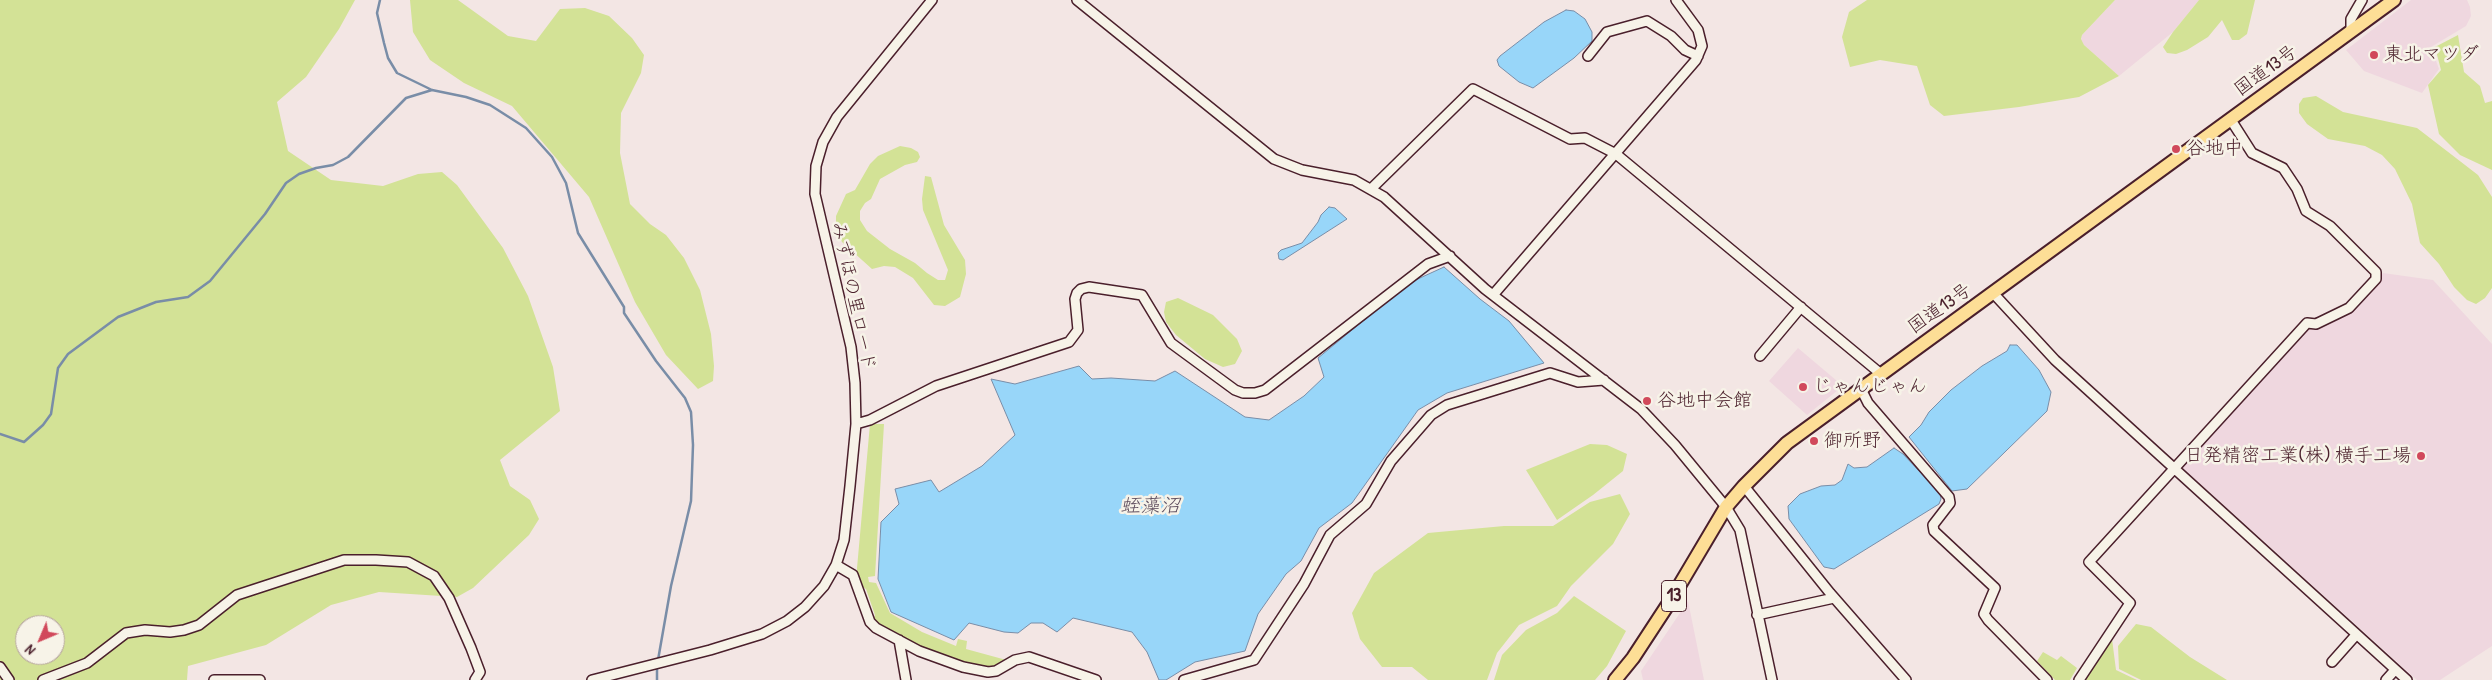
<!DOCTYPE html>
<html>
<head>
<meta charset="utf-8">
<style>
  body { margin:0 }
  #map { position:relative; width:2492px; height:680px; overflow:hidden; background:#f3e6e4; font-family:"Patrick Hand",sans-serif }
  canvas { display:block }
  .north { position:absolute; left:15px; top:615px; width:50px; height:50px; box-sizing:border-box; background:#f7f3e8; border:1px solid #b29e9c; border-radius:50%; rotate:225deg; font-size:14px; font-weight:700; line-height:20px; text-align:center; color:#4a1f2b }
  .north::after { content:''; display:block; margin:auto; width:18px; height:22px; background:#d1495b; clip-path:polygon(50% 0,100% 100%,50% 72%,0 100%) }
</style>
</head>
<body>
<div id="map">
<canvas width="2492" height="680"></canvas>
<div class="north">N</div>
</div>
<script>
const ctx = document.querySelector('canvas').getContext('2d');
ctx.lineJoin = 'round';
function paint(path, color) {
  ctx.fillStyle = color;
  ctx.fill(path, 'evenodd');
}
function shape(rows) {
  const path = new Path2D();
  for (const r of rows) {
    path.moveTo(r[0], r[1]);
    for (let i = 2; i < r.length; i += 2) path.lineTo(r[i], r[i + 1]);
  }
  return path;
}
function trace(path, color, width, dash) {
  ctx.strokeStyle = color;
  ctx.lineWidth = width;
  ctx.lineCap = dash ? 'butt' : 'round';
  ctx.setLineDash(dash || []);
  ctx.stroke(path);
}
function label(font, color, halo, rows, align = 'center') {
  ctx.font = font + ' "Patrick Hand","Klee One",sans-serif';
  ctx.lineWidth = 5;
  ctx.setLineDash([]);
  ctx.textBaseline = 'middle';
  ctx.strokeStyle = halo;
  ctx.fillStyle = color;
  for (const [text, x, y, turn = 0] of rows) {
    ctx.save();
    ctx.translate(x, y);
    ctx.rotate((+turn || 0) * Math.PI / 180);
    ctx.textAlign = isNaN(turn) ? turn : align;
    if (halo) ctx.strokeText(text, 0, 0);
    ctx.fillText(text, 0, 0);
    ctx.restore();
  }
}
paint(shape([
  [2115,0,2199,0,2173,32,2119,76,2084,45,2081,40,2082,35],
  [2411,0,2467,0,2470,7,2471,16,2466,26,2431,47,2439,69,2422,93,2364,71,2346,50],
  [2383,273,2433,280,2492,344,2492,646,2440,680,2417,680,2182,467,2307,328,2318,325,2373,288],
  [1798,348,1843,386,1807,415,1769,381],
  [1688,601,1704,680,1643,680,1641,671]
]), '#efd7df');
paint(shape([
  [0,0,355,0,339,29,306,77,277,102,288,151,331,180,383,186,418,174,442,172,457,185,503,248,528,296,553,367,560,411,500,460,510,486,530,500,539,519,529,535,473,588,457,597,379,592,331,605,266,645,188,666,187,680,0,680],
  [25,625,55,625,55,655,25,655],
  [410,0,458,0,508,36,536,41,560,9,585,8,609,16,632,38,644,55,641,73,621,113,620,153,630,204,650,224,666,235,684,258,700,290,711,334,714,366,713,381,698,389,666,355,635,302,589,197,512,106,464,83,430,60,413,32],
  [1867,0,2115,0,2082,35,2081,39,2084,45,2119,76,2079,97,2019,107,1944,116,1930,105,1917,66,1880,60,1850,67,1842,37,1849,12],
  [2199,0,2255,0,2247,34,2239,40,2232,40,2222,20,2208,37,2187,50,2176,54,2167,53,2163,47,2173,32],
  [2458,35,2464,72,2480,86,2485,103,2492,101,2492,170,2460,155,2439,134,2428,85,2441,70,2435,47],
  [2316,96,2343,112,2417,128,2478,175,2492,197,2492,288,2485,298,2476,304,2467,300,2454,287,2439,264,2420,243,2412,204,2395,169,2382,155,2365,146,2328,139,2307,124,2299,113,2299,104,2303,98],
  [900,146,911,148,918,152,920,157,917,162,905,165,880,179,871,199,865,203,860,211,860,220,867,231,890,249,915,263,927,273,938,280,945,280,948,270,923,210,922,199,925,176,931,177,944,225,965,260,966,274,960,297,945,306,934,305,913,278,895,267,884,266,872,269,842,242,836,229,836,216,846,194,855,190,870,164,878,156],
  [1178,298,1213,315,1237,339,1242,351,1235,364,1223,367,1205,359,1176,335,1166,322,1164,312,1166,302],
  [870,424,884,424,875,576,868,577,869,582,876,583,890,613,922,632,956,646,958,639,967,641,966,649,1010,661,995,668,987,669,941,656,918,647,882,628,873,620,875,615,866,589,861,586,857,576,857,568],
  [1590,444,1607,445,1627,454,1623,471,1593,495,1557,520,1526,470],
  [1620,494,1630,514,1613,544,1571,586,1557,606,1519,625,1497,653,1487,680,1428,680,1412,667,1382,667,1360,639,1352,613,1374,573,1428,533,1504,526,1553,526,1590,502],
  [1574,596,1626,631,1607,666,1595,680,1494,680,1502,655,1526,630,1557,613],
  [2136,624,2151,627,2190,657,2227,680,2141,680,2119,669,2118,646],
  [2112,639,2116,670,2137,680,2084,680],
  [2043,652,2057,660,2061,656,2077,668,2070,680,2055,680,2037,661]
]), '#d3e296');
const water = shape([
  [1566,10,1574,11,1585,19,1592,32,1592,41,1574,58,1533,88,1519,82,1499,66,1497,60,1500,56,1544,22,1566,10],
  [1329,207,1335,208,1347,219,1283,260,1279,259,1278,253,1281,250,1302,243,1318,222,1321,215,1329,207],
  [1444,267,1480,299,1509,321,1544,363,1447,393,1418,410,1352,503,1319,528,1301,561,1286,574,1258,614,1245,651,1195,662,1166,680,1159,680,1147,652,1132,632,1073,618,1057,632,1043,623,1031,623,1018,633,1004,632,969,623,954,640,891,612,878,579,881,522,899,504,895,489,931,480,939,492,982,466,1015,435,991,379,1015,384,1079,366,1092,379,1111,378,1155,381,1175,371,1245,417,1269,420,1304,396,1324,377,1318,358,1409,283,1444,267],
  [2010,345,2017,345,2039,370,2051,392,2047,411,1967,489,1952,491,1909,437,1921,425,1929,412,1951,390,1982,366,2007,351,2010,345],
  [1894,448,1903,454,1940,493,1941,499,1939,504,1834,569,1824,567,1789,519,1788,506,1800,494,1821,486,1835,485,1842,480,1848,464,1854,468,1867,467,1894,448]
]);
paint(water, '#98d6f9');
trace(water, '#798da7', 1);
trace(shape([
  [380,0,377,13,384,43,388,58,397,73,432,90,466,97,490,105,526,128,552,157,566,183,578,233,624,307,624,313,656,361,685,398,691,412,693,445,691,501,671,586,658,660],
  [0,434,24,442,43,425,51,414,58,368,68,354,118,317,156,302,188,297,210,281,265,214,286,183,299,174,316,168,333,165,348,157,406,98,432,90],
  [657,680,657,666]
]), '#798da7', 2.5);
const minor = shape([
  [1077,0,1274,159,1302,170,1354,180,1384,197,1485,289,1641,409,1675,445,1726,507,1740,530,1772,680],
  [2351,32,2351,19,2362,0],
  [1588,56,1607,32,1647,21,1671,36,1685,50,1698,56],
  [1371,189,1473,89,1570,139,1585,138,1616,154,1881,374],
  [1994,294,2055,360,2407,680],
  [1493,295,1696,60,1702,46,1698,30,1676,0],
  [1760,356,1801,307],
  [1861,389,1868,403,1949,497,1950,503,1933,525,1934,531,1995,588,1984,614,1988,620,2047,680],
  [856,424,870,420,936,386,1069,342,1078,330,1075,299,1077,293,1081,289,1089,287,1142,295,1171,343,1235,390,1243,393,1255,393,1265,390,1428,264,1450,256],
  [1744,486,1830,593,1906,680],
  [836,565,853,575,870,622,876,628,919,651,963,667,988,672,996,671,1015,660,1029,657,1096,680],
  [1757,615,1834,598],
  [899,640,906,680],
  [2332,662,2356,635],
  [0,667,9,680],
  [43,680,87,663,126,633,145,630,170,632,184,630,199,625,237,595,344,560,376,560,408,562,434,576,449,598,471,648,480,672,475,680],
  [214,680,260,680],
  [592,680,710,650,762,634,787,621,805,607,824,586,836,565,844,540,850,486,856,424,855,383,851,347,815,194,816,166,823,142,837,117,932,0],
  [1184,680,1254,660,1304,584,1330,535,1366,504,1391,461,1431,415,1447,405,1550,373,1578,382,1604,380],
  [2079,680,2130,603,2089,562,2307,323,2316,324,2349,308,2376,279,2376,272,2330,226,2306,211,2297,189,2283,168,2252,153,2231,120],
  [2386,680,2395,670]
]);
const highway = shape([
  [1615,680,1633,658,1669,603,1726,507,1744,486,1787,443,2394,0]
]);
trace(minor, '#4a1f2b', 12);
trace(highway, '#4a1f2b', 16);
trace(minor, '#f7f3e8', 9);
trace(highway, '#fdde96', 12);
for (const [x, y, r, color] of [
  [2374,55,5,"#d1495b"],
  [2176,149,5,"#d1495b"],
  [1803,387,5,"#d1495b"],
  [1647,401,5,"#d1495b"],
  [1814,441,5,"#d1495b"],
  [2421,456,5,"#d1495b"]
]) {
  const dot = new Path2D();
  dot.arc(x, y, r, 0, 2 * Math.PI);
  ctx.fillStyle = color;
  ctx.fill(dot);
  trace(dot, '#f7f3e8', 2);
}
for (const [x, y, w] of [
  [1674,596,25]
]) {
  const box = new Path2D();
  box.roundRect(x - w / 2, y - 15.5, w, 31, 4);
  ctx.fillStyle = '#f7f3e8';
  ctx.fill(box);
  trace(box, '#4a1f2b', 1);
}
label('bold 18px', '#4a1f2b', null, [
  ["13",1674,596]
]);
label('19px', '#4a1f2b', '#f7f3e8', [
  ["東北マツダ",2384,55],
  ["谷地中",2186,149],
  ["じゃんじゃん",1813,387],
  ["谷地中会館",1657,401],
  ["御所野",1824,441],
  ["日発精密工業(株) 横手工場",2411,456,"right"]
], 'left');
label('19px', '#4a1f2b', '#f7f3e8', [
  ["国道13号",2266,71,-36],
  ["みずほの里ロード",853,296,78],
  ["国道13号",1940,309,-35]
]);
label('italic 20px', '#5e4d5e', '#f7f3e8', [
  ["蛭藻沼",1150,507]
]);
</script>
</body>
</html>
